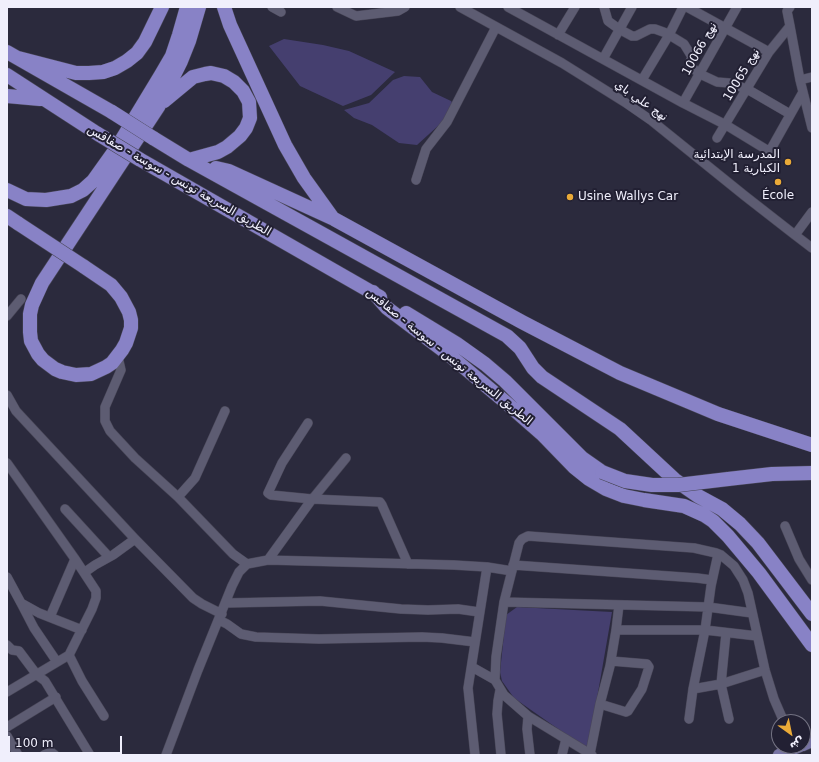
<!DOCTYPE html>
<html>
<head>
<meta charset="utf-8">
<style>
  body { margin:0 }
  #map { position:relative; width:819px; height:762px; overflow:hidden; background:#2b2a3d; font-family:"DejaVu Sans",Cairo,sans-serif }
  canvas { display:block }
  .frame { position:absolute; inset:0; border:8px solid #f0effc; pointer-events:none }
  .north { position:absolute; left:771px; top:714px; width:40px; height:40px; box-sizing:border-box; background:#222033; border:1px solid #747383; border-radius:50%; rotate:147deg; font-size:11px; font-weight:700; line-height:16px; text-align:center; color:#f0effc }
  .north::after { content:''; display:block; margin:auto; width:14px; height:18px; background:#eaaa38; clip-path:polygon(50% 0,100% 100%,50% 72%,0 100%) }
  .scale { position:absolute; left:8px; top:736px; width:114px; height:18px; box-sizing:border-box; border:2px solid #f0effc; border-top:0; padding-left:5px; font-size:12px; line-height:14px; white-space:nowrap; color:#f0effc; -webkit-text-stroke:3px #222033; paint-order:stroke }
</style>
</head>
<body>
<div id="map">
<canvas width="819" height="762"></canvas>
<div class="frame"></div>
<div class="north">ش</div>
<div class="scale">100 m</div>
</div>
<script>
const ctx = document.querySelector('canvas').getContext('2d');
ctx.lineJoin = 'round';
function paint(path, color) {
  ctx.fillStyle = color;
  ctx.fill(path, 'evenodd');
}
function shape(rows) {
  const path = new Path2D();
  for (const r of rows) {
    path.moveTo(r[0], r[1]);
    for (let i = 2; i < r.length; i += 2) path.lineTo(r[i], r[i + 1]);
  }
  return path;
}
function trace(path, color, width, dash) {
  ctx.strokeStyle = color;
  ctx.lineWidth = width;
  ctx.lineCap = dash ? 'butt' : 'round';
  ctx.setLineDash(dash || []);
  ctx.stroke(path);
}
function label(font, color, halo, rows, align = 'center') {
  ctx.font = font + ' "DejaVu Sans",Cairo,sans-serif';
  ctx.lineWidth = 4;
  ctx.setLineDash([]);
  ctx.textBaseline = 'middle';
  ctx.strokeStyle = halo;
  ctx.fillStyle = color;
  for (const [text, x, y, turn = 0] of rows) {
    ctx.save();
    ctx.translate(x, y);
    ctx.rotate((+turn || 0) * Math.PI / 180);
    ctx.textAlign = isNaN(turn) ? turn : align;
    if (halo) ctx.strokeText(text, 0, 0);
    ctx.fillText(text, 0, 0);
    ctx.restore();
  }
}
paint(shape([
  [284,39,323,45,349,51,395,72,371,95,343,106,300,86,269,46],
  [404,76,420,77,432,92,451,101,454,105,450,115,417,145,399,143,372,125,354,118,344,110,369,103,393,80],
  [517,607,612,612,588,750,514,698,502,681,500,672,506,615]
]), '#453f6f');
const minor = shape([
  [272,7,281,12],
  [337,7,356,16,398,11,405,7],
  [460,7,562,63,626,103,652,121,745,196,795,235],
  [508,7,683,103,726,125,767,150,771,149,803,92],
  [604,7,608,21,619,29,632,36,636,36,650,29,655,29,666,33,684,44,692,57,690,62,690,66,700,74,717,82,729,83,747,89,790,114],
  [687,7,769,52],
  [790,7,787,11,790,26,800,80,812,128],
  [558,35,575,7],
  [603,59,632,7],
  [642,80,669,35,683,7],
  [800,80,812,77],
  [683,103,737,7],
  [717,138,769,52,790,26],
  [416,180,426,149,447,122,496,27],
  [812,212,795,235,812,248],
  [7,316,21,299],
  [118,357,121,370,105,407,105,421,110,431,135,458,178,497,233,554,247,564],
  [7,395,16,411,135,539,193,598,202,604,222,614],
  [308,423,282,463,268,493,271,495,312,499,380,502,382,505,408,564],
  [7,463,75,559,96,591,96,598,92,609,69,655,82,681,104,716],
  [178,497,195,478,225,411],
  [65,509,109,557],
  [785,526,799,559,812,580],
  [268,560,310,502,346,458],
  [513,565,697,578,712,580],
  [85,572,95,565,113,555,135,539],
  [7,577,21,603,39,613,82,630],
  [504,602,708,607,752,613],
  [21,603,34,628,57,662],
  [226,603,320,601,401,609,428,610,458,609,479,612],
  [50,617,75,559],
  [219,620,227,624,241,634,256,637,319,639,422,637,442,638,475,642],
  [616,630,705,630,757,636],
  [726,633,721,684,729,719],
  [7,645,12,650,19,651,37,675,45,681,90,755],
  [472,667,495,680],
  [693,689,721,684,765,670],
  [500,690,498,701,497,714,501,755],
  [7,692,69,655],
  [600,704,626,712,628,711,642,689,649,667,647,664,611,661],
  [528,716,527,729,530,755],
  [689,719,693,689,705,630,711,586,718,554],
  [7,727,56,697],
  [7,736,18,755],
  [590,754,600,704,610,666,616,630,619,605],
  [44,755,51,752,55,755],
  [166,755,198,670,232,586,239,572,247,564,268,560,454,565,487,567,512,571],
  [475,755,468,688,487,567],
  [562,755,566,739],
  [592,755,528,716,504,695,495,680,496,657,504,602,519,543,522,539,528,536,694,548,716,553,721,555,734,566,743,580,748,593,765,670,774,699,784,722]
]);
const major = shape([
  [803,745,812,741],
  [779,755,800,746]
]);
const highway = shape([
  [224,7,230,25,285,145,304,178,332,217],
  [7,52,112,112],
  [18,58,76,73,89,73,103,72,115,68,127,61,137,53,145,42,162,7],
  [7,75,98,134],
  [7,96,40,99],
  [164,101,193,77,205,74,211,73,224,76,234,82,243,91,249,102,250,118,246,128,240,136,227,147,218,152,189,160],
  [153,138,189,160,507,336,520,348,533,368,542,377,620,429,675,480,698,496,722,509,740,524,758,543,812,614],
  [139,159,380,297],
  [216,168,229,171,334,219,522,322,620,373,718,414,812,445],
  [7,190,26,199,46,200,71,196,83,190,93,181,118,146,161,75,172,56,179,35,187,7],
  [7,216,19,224],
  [83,266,111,285,121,297,129,312,131,320,131,328,126,343,122,350,112,363,106,367,91,374,76,375,62,372,55,369,43,360,38,354,31,341,30,332,30,314,32,305,42,283,158,107,181,61,189,41,199,7],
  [373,292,387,308,448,354,503,400,542,434,574,467,589,479,606,489,624,496,644,500,684,506,704,515,713,521,728,536,759,573,812,645],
  [406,313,457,344,485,364,505,381,582,458,602,472],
  [728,479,772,474,812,473]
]);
trace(minor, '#494758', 10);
trace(major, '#494758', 13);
trace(highway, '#494758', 15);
trace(minor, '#5d5c72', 9);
trace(major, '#7773a4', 12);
trace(highway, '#8882c6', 14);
const highwayBridge = shape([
  [112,112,153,138],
  [98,134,139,159],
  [19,224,83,266],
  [602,472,625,481,652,485,678,485,728,479]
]);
trace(highwayBridge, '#494758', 15, []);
trace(highwayBridge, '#8882c6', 14);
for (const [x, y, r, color] of [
  [788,162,4,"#eaaa38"],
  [778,182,4,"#eaaa38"],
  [570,197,4,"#eaaa38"]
]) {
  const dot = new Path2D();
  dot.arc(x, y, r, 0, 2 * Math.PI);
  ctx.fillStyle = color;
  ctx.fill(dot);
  trace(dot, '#222033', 1.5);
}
label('12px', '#f0effc', '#222033', [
  ["نهج 10066",700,49,-61],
  ["نهج 10065",742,75,-59],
  ["نهج علي باي",641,101,35],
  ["الطريق السريعة تونس - سوسة - صفاقس",179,181,30],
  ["الطريق السريعة تونس - سوسة - صفاقس",449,357,39]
]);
label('12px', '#f0effc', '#222033', [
  ["المدرسة الإبتدائية",780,155],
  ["الكبارية 1",780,169],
  ["École",778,196,"center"],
  ["Usine Wallys Car",578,197,"left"]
], 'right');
</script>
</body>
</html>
